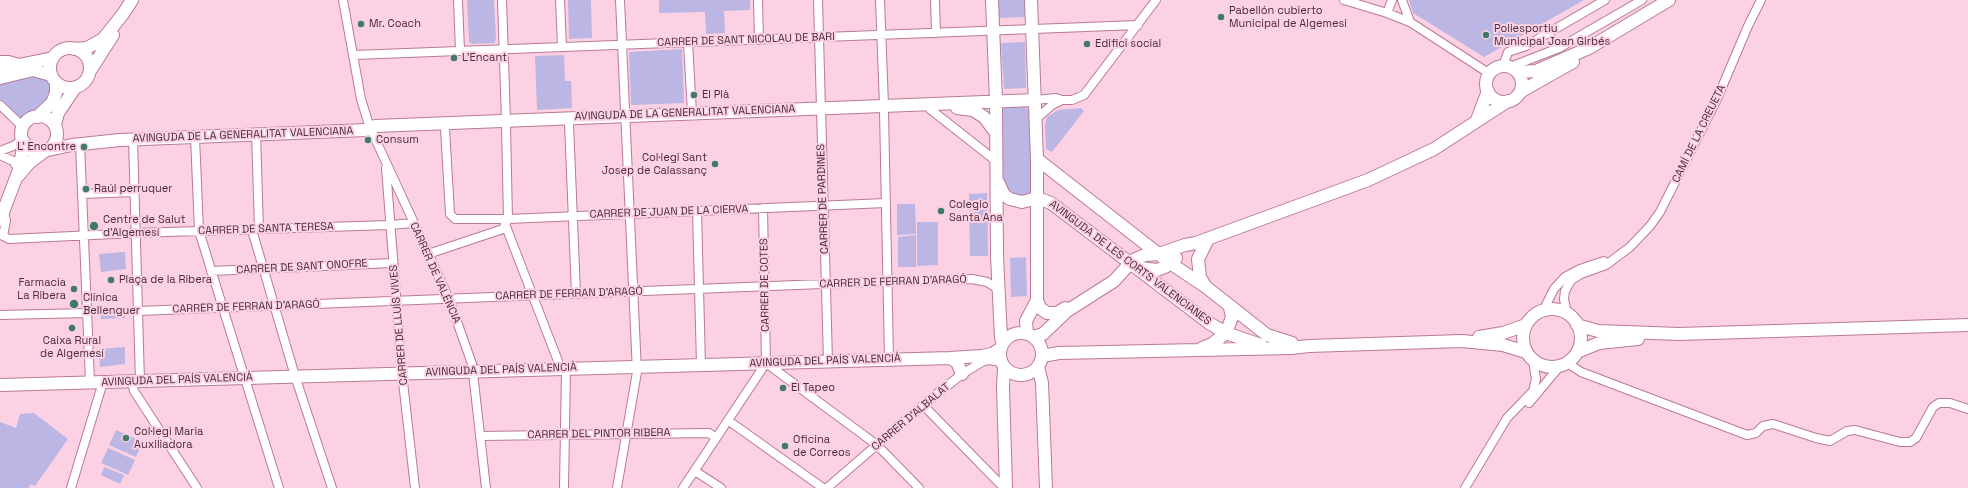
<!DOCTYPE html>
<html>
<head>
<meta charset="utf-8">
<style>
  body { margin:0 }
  canvas { display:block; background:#fcd1e4 }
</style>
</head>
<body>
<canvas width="1968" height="488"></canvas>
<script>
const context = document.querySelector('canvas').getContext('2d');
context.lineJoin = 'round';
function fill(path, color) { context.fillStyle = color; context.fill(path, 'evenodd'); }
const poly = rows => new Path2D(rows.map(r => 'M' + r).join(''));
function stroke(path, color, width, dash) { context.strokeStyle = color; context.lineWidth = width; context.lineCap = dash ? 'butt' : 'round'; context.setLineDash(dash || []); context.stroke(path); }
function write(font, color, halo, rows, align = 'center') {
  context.font = font + ' "Space Grotesk",sans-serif'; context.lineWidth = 4; context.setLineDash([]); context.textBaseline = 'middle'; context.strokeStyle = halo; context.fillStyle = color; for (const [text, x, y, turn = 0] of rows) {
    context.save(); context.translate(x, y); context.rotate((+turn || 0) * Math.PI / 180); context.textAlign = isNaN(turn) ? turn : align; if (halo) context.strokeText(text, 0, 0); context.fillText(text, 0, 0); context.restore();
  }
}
fill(poly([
  [467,0,494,0,496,40,494,43,472,44,469,42],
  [568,0,591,0,592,38,569,39],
  [659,0,750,0,750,10,724,11,725,33,706,34,705,12,659,13],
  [995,0,1029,0,1030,17,995,18],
  [1409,0,1584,0,1484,57,1413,13],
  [1025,42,1026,88,1004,89,1001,43],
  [682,49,684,103,631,105,629,52],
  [564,55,565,81,571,81,572,108,537,110,535,56],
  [30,75,47,79,52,86,51,96,37,111,28,115,21,120,0,102,0,82],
  [1022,105,1031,112,1032,193,1029,195,1016,197,1005,188,1002,181,1002,109,1004,107],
  [1081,108,1084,111,1052,152,1046,149,1045,125,1047,117,1058,110],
  [987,193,988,256,970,256,969,194],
  [897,204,915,204,916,234,897,235],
  [917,222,938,222,938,265,917,266],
  [916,235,916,267,898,267,898,237],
  [125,252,126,269,101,272,99,254],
  [1026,257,1027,296,1011,297,1010,258],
  [124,307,125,318,101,319,100,308],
  [125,347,125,364,100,367,99,349],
  [34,413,68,439,35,486,30,484,29,488,0,488,0,422,16,428,20,414],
  [116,430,143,442,136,457,109,445],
  [108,448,135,460,128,475,101,463],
  [104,467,124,475,120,484,101,475]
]), '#bbb6e3');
const street = poly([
  [343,0,361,99,369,125],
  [458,0,460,51],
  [502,0,506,121],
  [560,0,562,47],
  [758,0,759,40],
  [818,0,828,361],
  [880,0,884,105],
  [935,0,936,33],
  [1344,0,1387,13,1410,22,1490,74],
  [1402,0,1410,22],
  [1387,13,1392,0],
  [688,43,692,113],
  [354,55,1138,25],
  [0,60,9,60,22,64],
  [1503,66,1508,52,1526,46,1605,0],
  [1510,67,1559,48,1642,0],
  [1035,100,1056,98,1062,100],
  [0,105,23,127],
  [930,109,996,161],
  [884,111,889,359],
  [1036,119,1052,105,1062,100,1072,100,1084,95,1156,0],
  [569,123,576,294],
  [506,126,508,219],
  [445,128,450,214,455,219,508,219,886,203],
  [256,134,259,229],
  [373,134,449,299,472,364,486,488],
  [195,137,199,231,279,488],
  [133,139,140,381],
  [80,144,90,382],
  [0,151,13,146,22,140],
  [0,155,13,161,19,170],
  [386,168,402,373,415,488],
  [82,194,135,192],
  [4,211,6,221,3,236,9,239,136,233,390,225,413,223],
  [697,211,701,365],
  [505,224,558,361,558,369],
  [252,230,295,376,332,488],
  [428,254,503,229,507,221],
  [211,271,393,263],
  [138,311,898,281,972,279,987,282,998,289],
  [1543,311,1554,289,1565,277,1580,269,1604,261],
  [1567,314,1564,299,1565,291,1571,280,1581,274,1606,265,1630,247,1650,226,1660,212,1717,99,1748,26,1761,0],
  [0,315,87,313],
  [1570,360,1572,366,1581,372,1747,435,1756,433,1763,426,1773,424,1816,438,1830,441,1847,431,1855,430,1900,442,1910,442,1916,438,1933,407,1939,403,1950,403,1968,409],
  [766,363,877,445,919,488],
  [132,381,134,391,197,488],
  [1529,403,1560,366],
  [923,405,1004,488],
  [729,421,823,488],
  [480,436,709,433,716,438],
  [695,471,721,488],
  [71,488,103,382],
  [564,488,566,369],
  [617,488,637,372,620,0],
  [683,488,766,363,763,208],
  [827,488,923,405,962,374,982,362,989,360,1001,362],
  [1465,488,1507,418,1533,391,1536,379,1533,361]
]);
const secondary = poly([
  [992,0,996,101,997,256,1001,338,1003,342],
  '50 68a20 20 0 1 1 40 0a20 20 0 1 1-40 0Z',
  [74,49,87,48,103,39,123,14,132,0],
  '1486 84a18 18 0 1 1 36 0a18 18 0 1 1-36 0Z',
  [0,69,53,58],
  [90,71,113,35],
  [1518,72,1536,71,1589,48,1669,0],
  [0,78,33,70,51,75],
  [1520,92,1573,62],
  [957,108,973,110,984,117,996,133],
  '21 134a18 18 0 1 1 36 0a18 18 0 1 1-36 0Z',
  [37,117,52,103,56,93,56,82],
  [1477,120,1488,91],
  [55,125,58,113,75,88],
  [375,126,1035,100],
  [48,150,72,145,120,140,366,130],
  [1037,159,1170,263,1206,287,1267,335,1292,343],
  [18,176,29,163,45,151],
  [998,182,1004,195,1010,199,1022,202,1037,198,1051,203,1209,323,1226,333,1261,345],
  [0,220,19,170,24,142],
  [1140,268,1157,270,1165,267,1176,258],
  [1205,286,1200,277,1198,259,1208,239],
  [1037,300,1040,308,1047,313,1057,313,1065,308],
  '1523 338a29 29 0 1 1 58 0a29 29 0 1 1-58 0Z',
  [1577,325,1598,331,1679,334,1968,325],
  '1000 354a21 21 0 1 1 42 0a21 21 0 1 1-42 0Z',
  [1027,334,1026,321,1037,300,1037,159,1031,0],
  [1033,337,1043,334,1067,311,1114,281,1133,260,1145,255,1159,254,1185,245,1196,243,1368,180,1434,149,1508,101],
  [1479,337,1503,333,1526,325],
  [1202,348,1212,344,1226,333,1232,317,1230,308],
  [1577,352,1599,343,1638,339],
  [1042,356,1059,353,1291,348,1309,346,1462,341,1503,345,1526,352],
  [950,358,957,362,962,374],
  [1038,367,1042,383,1046,488],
  [1004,368,1003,387,1006,488],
  [0,385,950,358,982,356,992,354,1000,349]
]);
stroke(street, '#ba7998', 10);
stroke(secondary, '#ba7998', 14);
stroke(street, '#fff', 8);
stroke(secondary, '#fff', 12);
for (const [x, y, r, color] of [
  [1221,17,4,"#3f7c68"],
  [361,24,4,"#3f7c68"],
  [1486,35,4,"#3f7c68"],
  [1087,44,4,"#3f7c68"],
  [454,58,4,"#3f7c68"],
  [694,95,4,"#3f7c68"],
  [368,140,4,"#3f7c68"],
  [84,147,4,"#3f7c68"],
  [715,164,4,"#3f7c68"],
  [86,189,4,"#3f7c68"],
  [941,211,4,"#3f7c68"],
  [94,226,5,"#3f7c68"],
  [111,280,4,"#3f7c68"],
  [74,289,4,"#3f7c68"],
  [74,304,5,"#3f7c68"],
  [72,328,4,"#3f7c68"],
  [783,388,4,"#3f7c68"],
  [126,438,4,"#3f7c68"],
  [785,446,4,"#3f7c68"]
]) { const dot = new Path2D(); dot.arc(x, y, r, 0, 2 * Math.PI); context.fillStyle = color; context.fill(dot); stroke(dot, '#fcd1e4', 1.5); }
write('11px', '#492d3a', '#fcd1e4', [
  ["Pabellón cubierto",1229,11],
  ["Municipal de Algemesi",1229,24],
  ["Mr. Coach",369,24],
  ["Poliesportiu",1494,29],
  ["Municipal Joan Girbés",1494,42],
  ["Edifici social",1095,44],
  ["L'Encant",462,58],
  ["El Plà",702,95],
  ["Consum",376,140],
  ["L' Encontre",76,147,"right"],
  ["Col·legi Sant",707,158,"right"],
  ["Josep de Calassanç",707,171,"right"],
  ["Raúl perruquer",94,189],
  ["Colegio",949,205],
  ["Santa Ana",949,218],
  ["Centre de Salut",103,220],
  ["d'Algemesí",103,233],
  ["Plaça de la Ribera",119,280],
  ["Farmacia",66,283,"right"],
  ["La Ribera",66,296,"right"],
  ["Clínica",83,298],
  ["Bellenguer",83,311],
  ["Caixa Rural",72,341,"center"],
  ["de Algemesí",72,354,"center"],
  ["El Tapeo",791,388],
  ["Col·legi Maria",134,432],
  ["Auxiliadora",134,445],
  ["Oficina",793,440],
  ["de Correos",793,453]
], 'left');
write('11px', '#492d3a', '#fcd1e4', [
  ["CARRER DE SANT NICOLAU DE BARI",746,40,-2],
  ["AVINGUDA DE LA GENERALITAT VALENCIANA",685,113,-2],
  ["CAMÍ DE LA CREUETA",1699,134,-64],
  ["AVINGUDA DE LA GENERALITAT VALENCIANA",243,135,-2],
  ["CARRER DE PARDINES",823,199,-92],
  ["CARRER DE JUAN DE LA CIERVA",669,212,-2],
  ["CARRER DE SANTA TERESA",266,229,-2],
  ["AVINGUDA DE LES CORTS VALENCIANES",1130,263,37],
  ["CARRER DE SANT ONOFRE",302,267,-3],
  ["CARRER DE VALÈNCIA",435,273,66],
  ["CARRER DE FERRAN D'ARAGÓ",893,282,-2],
  ["CARRER DE COTES",765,285,-91],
  ["CARRER DE FERRAN D'ARAGÓ",569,294,-2],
  ["CARRER DE FERRAN D'ARAGÓ",246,307,-2],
  ["CARRER DE LLUÍS VIVES",399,325,-95],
  ["AVINGUDA DEL PAÍS VALENCIÀ",825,361,-2],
  ["AVINGUDA DEL PAÍS VALENCIÀ",501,370,-2],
  ["AVINGUDA DEL PAÍS VALENCIÀ",177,380,-2],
  ["CARRER D'ALBALAT",911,417,-40],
  ["CARRER DEL PINTOR RIBERA",599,434,-1]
]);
</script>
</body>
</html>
